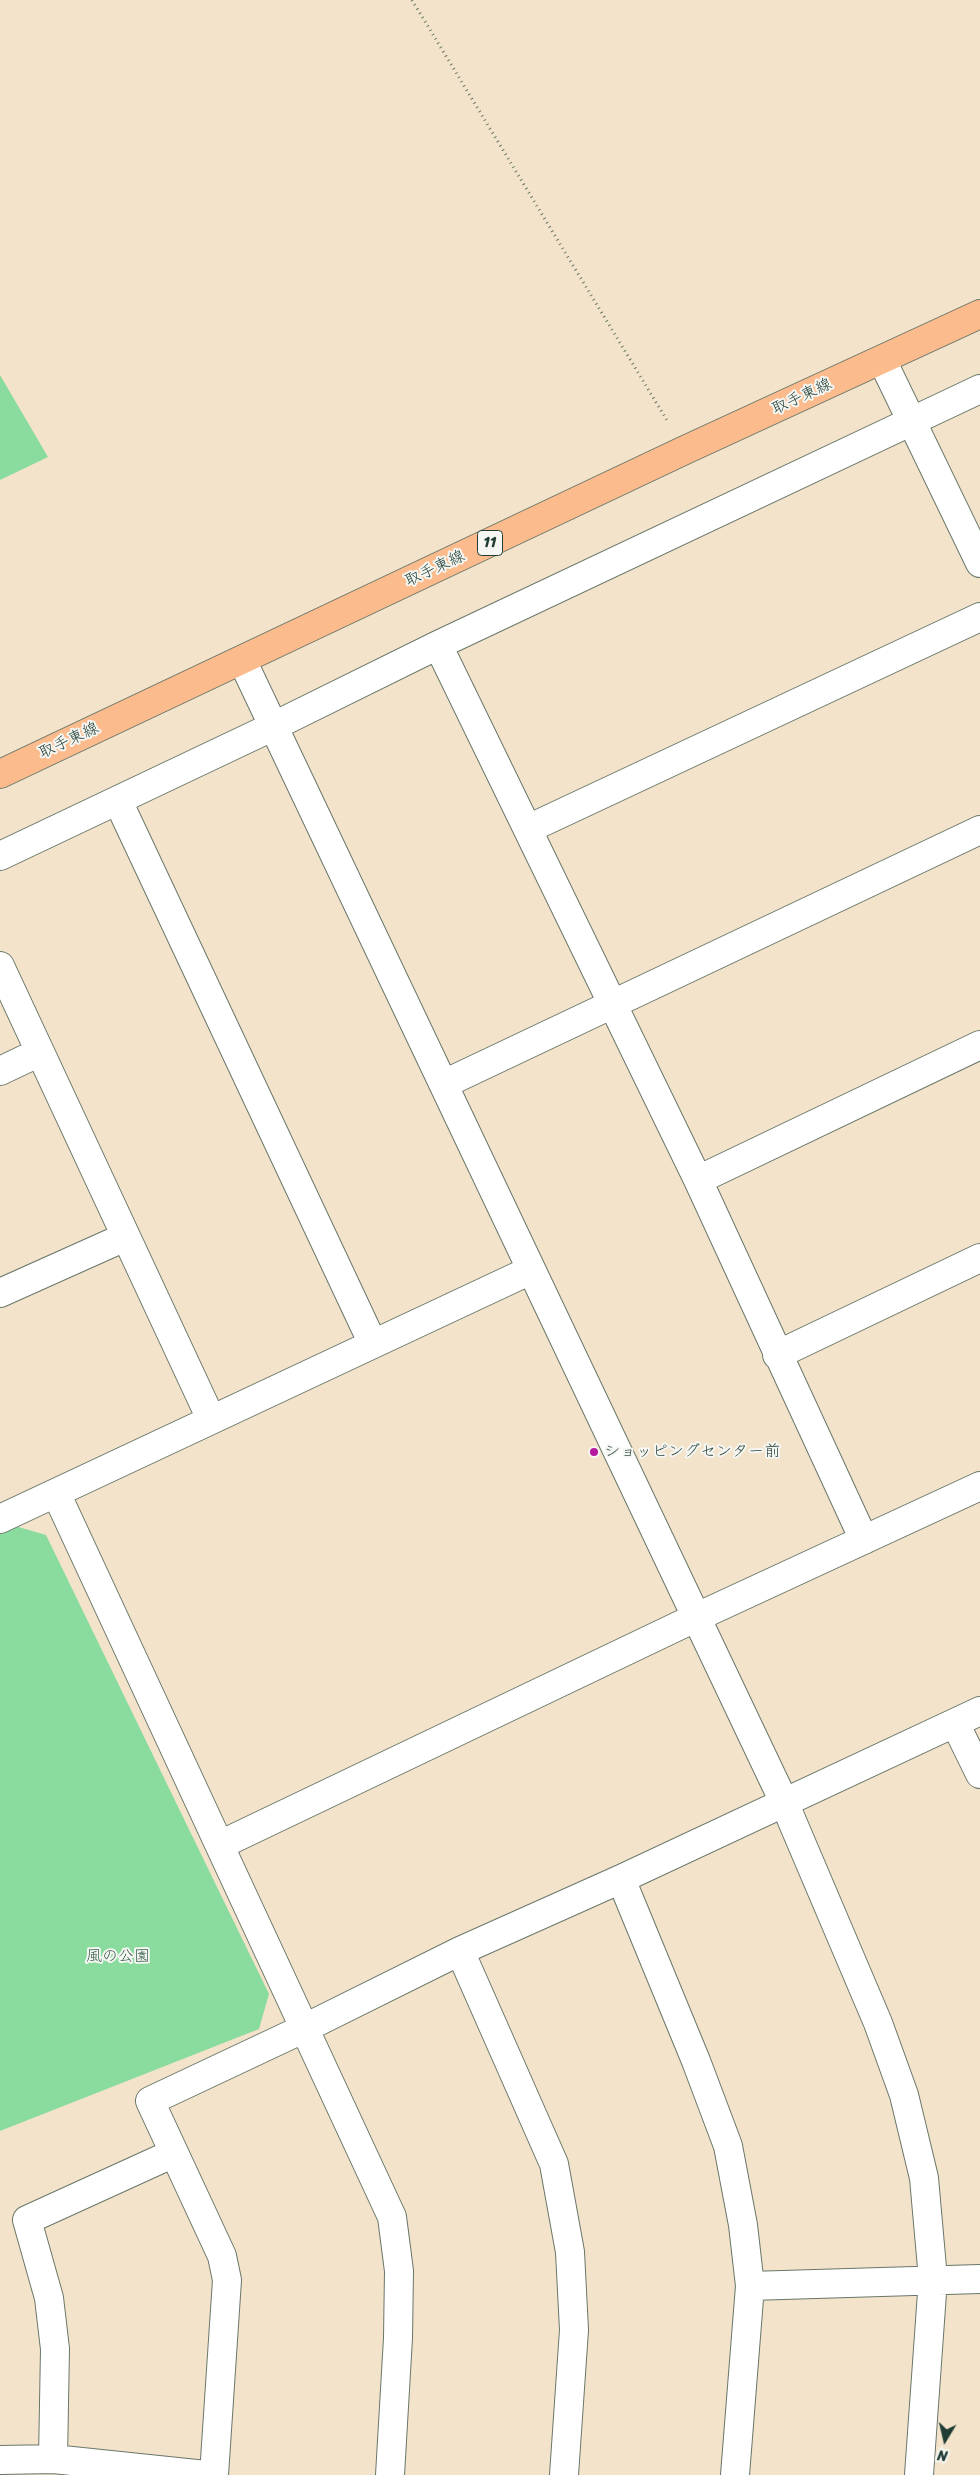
<!DOCTYPE html>
<html>
<head>
<meta charset="utf-8">
<style>
  body { margin:0 }
  #map { position:relative; width:980px; height:2475px; overflow:hidden; background:#f3e3cb; font-family:Sriracha,sans-serif }
  canvas { display:block }
  .north { position:absolute; left:920px; top:2415px; width:50px; height:50px; -webkit-text-stroke:4px #f6f6f2; paint-order:stroke; rotate:189deg; font-size:14px; font-weight:700; line-height:20px; text-align:center; color:#1f3d34 }
  .north::after { content:''; display:block; margin:auto; width:18px; height:22px; background:#1f3d34; clip-path:polygon(50% 0,100% 100%,50% 72%,0 100%) }
</style>
</head>
<body>
<div id="map">
<canvas width="980" height="2475"></canvas>
<div class="north">N</div>
</div>
<script>
const context = document.querySelector('canvas').getContext('2d');
context.lineJoin = 'round';
function fill(path, color) { context.fillStyle = color; context.fill(path, 'evenodd'); }
const poly = rows => new Path2D(rows.map(r => 'M' + r).join(''));
function stroke(path, color, width, dash) { context.strokeStyle = color; context.lineWidth = width; context.lineCap = dash ? 'butt' : 'round'; context.setLineDash(dash || []); context.stroke(path); }
function write(font, color, halo, rows, align = 'center') {
  context.font = font + ' Sriracha,"Klee One",sans-serif'; context.lineWidth = 4; context.setLineDash([]); context.textBaseline = 'middle'; context.strokeStyle = halo; context.fillStyle = color; for (const [text, x, y, turn = 0] of rows) {
    context.save(); context.translate(x, y); context.rotate((+turn || 0) * Math.PI / 180); context.textAlign = isNaN(turn) ? turn : align; if (halo) context.strokeText(text, 0, 0); context.fillText(text, 0, 0); context.restore();
  }
}
fill(poly([
  [0,375,48,457,0,480],
  [15,1526,46,1535,269,1994,259,2029,0,2131,0,1534]
]), '#8adc9e');
const minor = poly([
  [882,360,980,563],
  [438,645,698,1180,864,1540],
  [242,660,784,1802,878,2023,904,2095,924,2178,933,2279,919,2475],
  [118,801,373,1344],
  [528,829,980,617],
  [0,856,274,726,438,645,980,389],
  [0,966,211,1419],
  [0,1071,40,1052],
  [444,1084,980,830],
  [698,1180,980,1045],
  [0,1293,125,1237],
  [777,1355,980,1258],
  [56,1493,392,2217,399,2271,398,2338,390,2475],
  [0,1519,531,1270],
  [955,1723,980,1774],
  [220,1845,697,1617,980,1486],
  [621,1879,696,2061,728,2146,743,2225,750,2286,735,2475],
  [460,1951,554,2164,570,2252,574,2330,564,2475],
  [750,2286,980,2279],
  [53,2459,55,2349,49,2298,27,2220,174,2153],
  [0,2460,53,2459,206,2475],
  [214,2475,227,2280,222,2256,150,2101,305,2028,460,1951,621,1879,980,1711]
]);
const major = poly([
  [0,774,685,450,980,314]
]);
stroke(minor, '#697769', 30);
stroke(major, '#697769', 30);
stroke(poly([
  [412,0,668,422]
]), '#697769', 3, [1, 4]);
stroke(minor, '#fff', 28);
stroke(major, '#fbbb8d', 28);
for (const [x, y, r, color] of [
  [594,1452,5,"#b5179e"]
]) { const dot = new Path2D(); dot.arc(x, y, r, 0, 2 * Math.PI); context.fillStyle = color; context.fill(dot); stroke(dot, '#f6f6f2', 2); }
for (const [x, y, w] of [
  [490,543,25]
]) { const box = new Path2D(); box.roundRect(x - w / 2, y - 12.5, w, 25, 4); context.fillStyle = '#f6f6f2'; context.fill(box); stroke(box, '#1f3d34', 1); }
write('bold 15px', '#1f3d34', null, [
  ["11",490,543]
]);
write('16px', '#1f3d34', '#f6f6f2', [
  ["取手東線",802,397,-25],
  ["取手東線",435,569,-25],
  ["取手東線",69,741,-25]
]);
write('16px', '#1f3d34', '#f6f6f2', [
  ["ショッピングセンター前",604,1452]
], 'left');
write('16px', '#345d49', '#f6f6f2', [
  ["風の公園",118,1957]
]);
</script>
</body>
</html>
